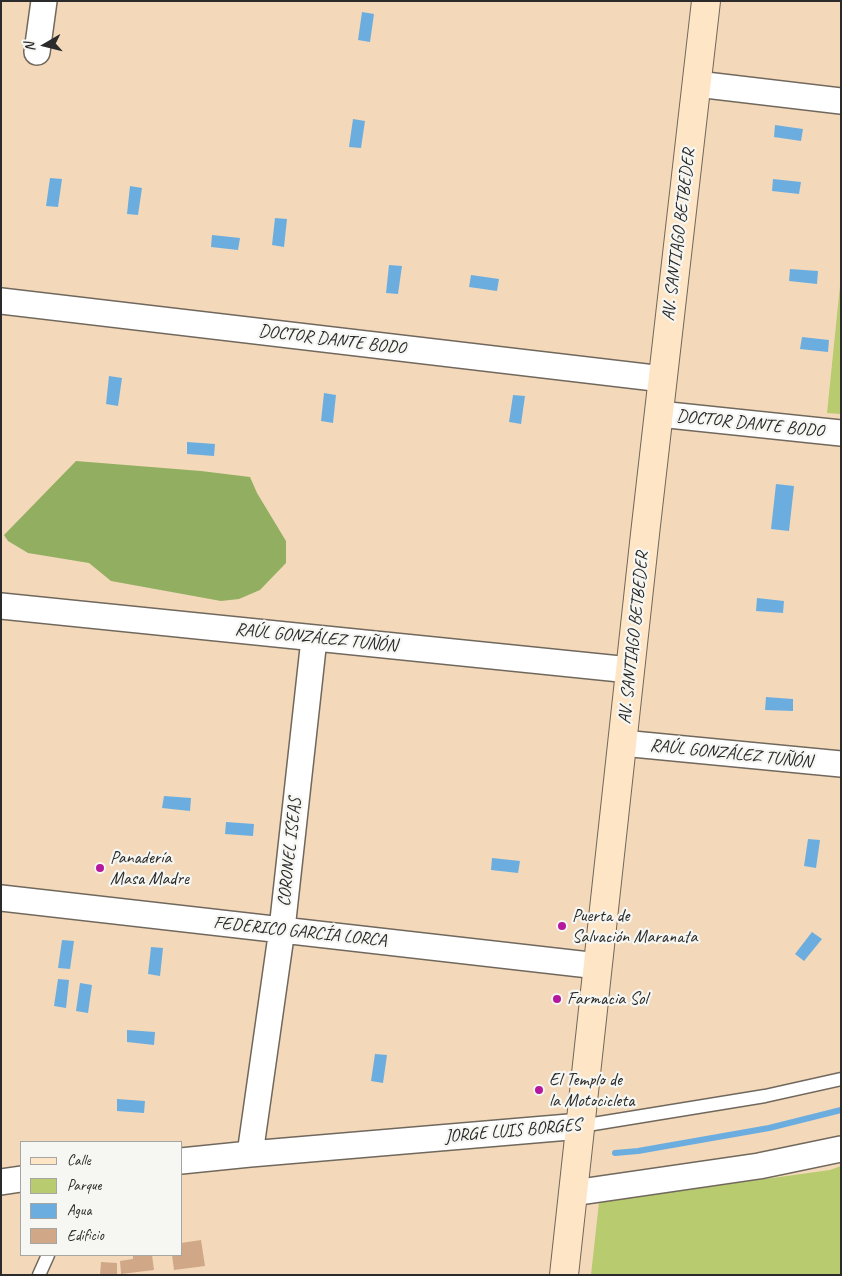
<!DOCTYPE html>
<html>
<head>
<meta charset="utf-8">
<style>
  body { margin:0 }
  #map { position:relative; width:842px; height:1276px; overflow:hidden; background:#f3d9ba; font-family:Caveat,sans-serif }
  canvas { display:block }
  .frame { position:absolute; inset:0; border:2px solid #2b2b2b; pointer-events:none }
  .legend { position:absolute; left:20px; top:1141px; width:162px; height:115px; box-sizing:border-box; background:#f6f6f2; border:1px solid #a5a5a2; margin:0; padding:6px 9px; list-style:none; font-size:15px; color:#2b2b2b }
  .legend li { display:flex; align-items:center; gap:10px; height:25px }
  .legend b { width:25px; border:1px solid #a5a5a2 }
  .north { position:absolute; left:20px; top:20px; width:50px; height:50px; -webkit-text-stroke:4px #f6f6f2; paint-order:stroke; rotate:262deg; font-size:14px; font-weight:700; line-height:20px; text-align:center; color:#2b2b2b }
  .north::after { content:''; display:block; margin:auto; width:18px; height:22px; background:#2b2b2b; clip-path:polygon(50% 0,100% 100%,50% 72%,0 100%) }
</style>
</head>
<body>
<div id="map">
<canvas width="842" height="1276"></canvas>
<div class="frame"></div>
<ul class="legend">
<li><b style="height:6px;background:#fee5c5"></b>Calle</li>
<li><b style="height:14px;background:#b8cb6e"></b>Parque</li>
<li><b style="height:14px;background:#6cade0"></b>Agua</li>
<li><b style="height:14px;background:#d0a787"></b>Edificio</li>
</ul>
<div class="north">N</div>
</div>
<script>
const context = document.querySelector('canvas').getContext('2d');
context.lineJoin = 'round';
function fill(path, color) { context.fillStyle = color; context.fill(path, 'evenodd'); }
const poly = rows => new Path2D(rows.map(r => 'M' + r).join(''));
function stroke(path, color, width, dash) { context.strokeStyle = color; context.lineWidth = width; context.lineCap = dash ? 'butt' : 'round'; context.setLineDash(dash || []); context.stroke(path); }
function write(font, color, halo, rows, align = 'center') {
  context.font = font + ' Caveat,sans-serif'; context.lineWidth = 4.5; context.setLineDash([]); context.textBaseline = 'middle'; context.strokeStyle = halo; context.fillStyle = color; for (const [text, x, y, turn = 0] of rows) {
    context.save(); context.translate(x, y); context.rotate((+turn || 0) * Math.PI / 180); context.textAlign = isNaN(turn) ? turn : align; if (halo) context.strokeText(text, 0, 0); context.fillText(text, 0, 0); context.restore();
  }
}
fill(poly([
  [841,276,841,414,827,413],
  [841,1166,841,1275,591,1275,599,1202,830,1170]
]), '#b8cb6e');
fill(poly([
  [76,461,201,471,250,477,257,493,286,541,286,563,260,590,239,599,221,601,111,581,89,563,28,553,8,541,4,535]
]), '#92af61');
fill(poly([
  [362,12,374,14,370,42,358,40],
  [353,119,365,121,361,148,349,147],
  [775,125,803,129,801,141,774,137],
  [50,178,62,179,58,207,46,206],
  [773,179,801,182,799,194,772,191],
  [130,186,142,188,138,215,127,214],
  [275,218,287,219,284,247,272,245],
  [212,235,240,238,238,250,211,247],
  [389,265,402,266,398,294,386,293],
  [790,269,818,271,817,284,789,281],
  [471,275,499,279,497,291,469,287],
  [802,337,829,340,828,352,800,349],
  [109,376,122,378,118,406,106,404],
  [324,393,336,395,333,423,321,421],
  [513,395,525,396,521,424,509,422],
  [187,442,215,444,214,456,187,454],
  [776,484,794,486,789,531,771,529],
  [757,598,784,601,783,613,756,611],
  [766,697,793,699,793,711,765,710],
  [164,796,191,798,190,811,162,808],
  [226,822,254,824,253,836,225,834],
  [808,839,820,840,816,868,804,866],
  [492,858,520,861,518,873,491,870],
  [812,932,822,939,804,961,795,954],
  [62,940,74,941,70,969,58,968],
  [151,947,163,948,160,976,148,974],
  [58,979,69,980,66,1008,54,1006],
  [80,983,92,985,88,1013,76,1011],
  [127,1030,155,1032,154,1045,127,1042],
  [375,1054,387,1055,383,1083,371,1081],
  [117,1099,145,1101,144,1113,117,1111]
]), '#6cade0');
stroke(poly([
  [615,1153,638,1151,769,1128,841,1110]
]), '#6cade0', 6);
fill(poly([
  [201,1240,205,1266,174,1270,172,1255,181,1255,181,1243],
  [133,1255,152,1255,154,1270,121,1274,120,1261,133,1259],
  [101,1262,117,1263,117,1275,100,1275]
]), '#d0a787');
const service = poly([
  [581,1126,765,1096,841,1079],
  [39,1275,48,1255]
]);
const minor = poly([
  [37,52,44,1],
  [697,84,841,101],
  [1,301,663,379],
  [659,414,841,433],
  [1,606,630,670],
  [622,743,841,764],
  [1,898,598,966],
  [250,1154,282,929,314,639],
  [181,1161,250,1154,581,1126],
  [1,1182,21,1179],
  [573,1193,759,1166,841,1149]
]);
const secondary = poly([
  [564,1275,645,534,706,1]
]);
stroke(service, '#71685d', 15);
stroke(minor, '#71685d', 28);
stroke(secondary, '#71685d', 30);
stroke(service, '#fff', 12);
stroke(minor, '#fff', 25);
stroke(secondary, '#fee5c5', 28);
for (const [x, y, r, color] of [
  [100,868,5,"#b5179e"],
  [562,926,5,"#b5179e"],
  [557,999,5,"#b5179e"],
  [539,1090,5,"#b5179e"]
]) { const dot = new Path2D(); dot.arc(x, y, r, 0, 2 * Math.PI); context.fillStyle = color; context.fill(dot); stroke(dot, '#f6f6f2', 2); }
write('18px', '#2b2b2b', '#f6f6f2', [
  ["AV. SANTIAGO BETBEDER",679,235,-83],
  ["DOCTOR DANTE BODO",332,340,7],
  ["DOCTOR DANTE BODO",750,424,6],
  ["RAÚL GONZÁLEZ TUÑÓN",316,638,6],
  ["AV. SANTIAGO BETBEDER",634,638,-84],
  ["RAÚL GONZÁLEZ TUÑÓN",731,754,6],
  ["CORONEL ISEAS",290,852,-84],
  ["FEDERICO GARCÍA LORCA",300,932,6],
  ["JORGE LUIS BORGES",513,1131,-5]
]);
write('18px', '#2b2b2b', '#f6f6f2', [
  ["Panadería",110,858],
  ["Masa Madre",110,879],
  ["Puerta de",572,916],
  ["Salvación Maranata",572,937],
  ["Farmacia Sol",567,999],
  ["El Templo de",549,1080],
  ["la Motocicleta",549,1101]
], 'left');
</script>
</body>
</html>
